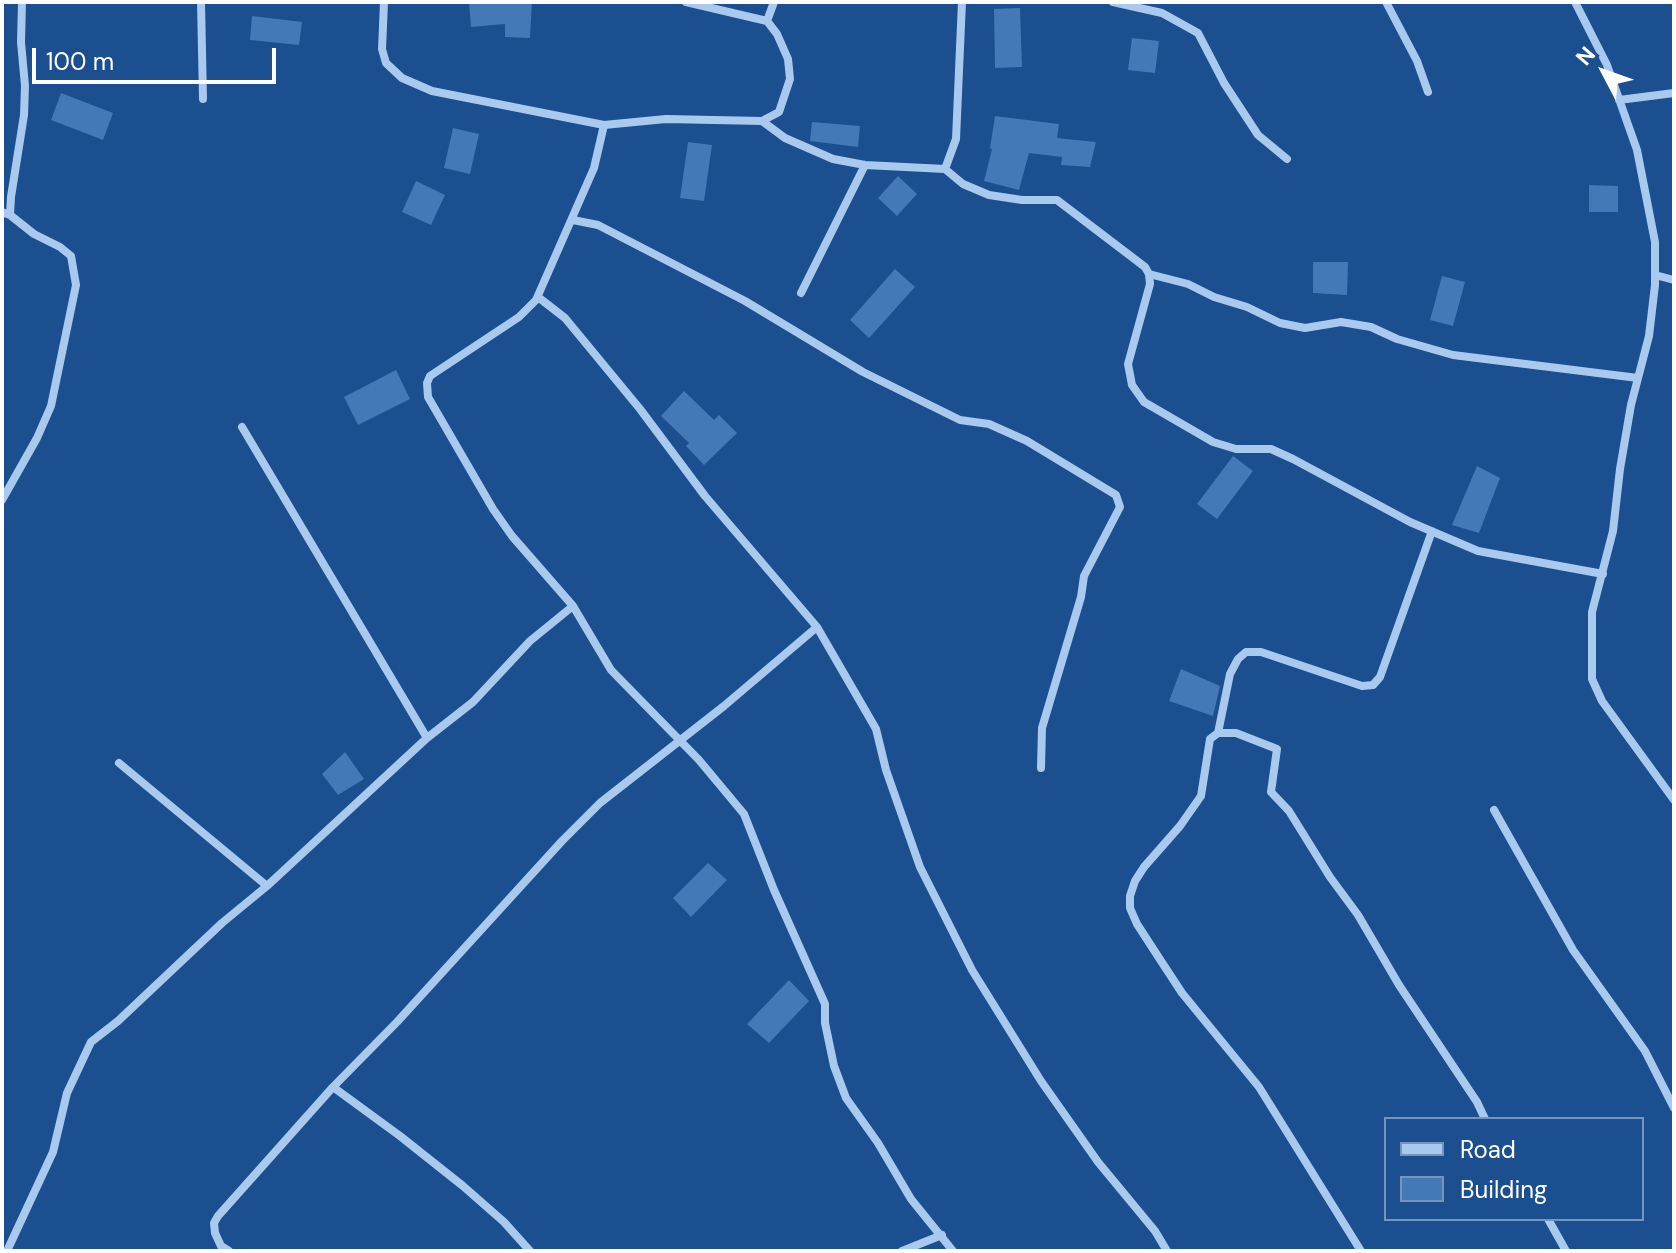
<!DOCTYPE html>
<html>
<head>
<meta charset="utf-8">
<style>
  body { margin:0 }
  #map { position:relative; width:1676px; height:1253px; overflow:hidden; background:#1b4f8f; font-family:"DM Sans",sans-serif }
  canvas { display:block }
  .frame { position:absolute; inset:0; border:4px solid #fff; pointer-events:none }
  .legend { position:absolute; left:1384px; top:1117px; width:260px; height:104px; box-sizing:border-box; background:#1b4f8f; border:2px solid #7695bc; margin:0; padding:10px 14px; list-style:none; font-size:24px; color:#fff }
  .legend li { display:flex; align-items:center; gap:16px; height:40px }
  .legend b { width:40px; border:2px solid #7695bc }
  .north { position:absolute; left:1564px; top:32px; width:80px; height:80px; -webkit-text-stroke:6px #1b4f8f; paint-order:stroke; rotate:311deg; font-size:22px; font-weight:700; line-height:32px; text-align:center; color:#fff }
  .north::after { content:''; display:block; margin:auto; width:28px; height:36px; background:#fff; clip-path:polygon(50% 0,100% 100%,50% 72%,0 100%) }
  .scale { position:absolute; left:32px; top:48px; width:244px; height:36px; box-sizing:border-box; border:4px solid #fff; border-top:0; padding-left:10px; font-size:24px; line-height:28px; white-space:nowrap; color:#fff; -webkit-text-stroke:6px #1b4f8f; paint-order:stroke }
</style>
</head>
<body>
<div id="map">
<canvas width="1676" height="1253"></canvas>
<div class="frame"></div>
<ul class="legend">
<li><b style="height:10px;background:#a9c9ee"></b>Road</li>
<li><b style="height:22px;background:#4478b7"></b>Building</li>
</ul>
<div class="north">N</div>
<div class="scale">100 m</div>
</div>
<script>
const context = document.querySelector('canvas').getContext('2d');
context.lineJoin = 'round';
function fill(path, color) { context.fillStyle = color; context.fill(path, 'evenodd'); }
const poly = rows => new Path2D(rows.map(r => 'M' + r).join(''));
function stroke(path, color, width, dash) { context.strokeStyle = color; context.lineWidth = width; context.lineCap = dash ? 'butt' : 'round'; context.setLineDash(dash || []); context.stroke(path); }
fill(poly([
  [469,2,532,2,530,38,505,37,505,24,471,27],
  [1020,8,1022,67,995,68,994,9],
  [252,16,302,22,299,45,250,40],
  [1132,38,1159,41,1155,73,1128,70],
  [61,93,113,113,103,140,51,120],
  [995,116,1059,124,1057,138,1096,142,1090,167,1061,165,1062,157,1029,153,1019,190,984,181,992,149,990,148],
  [812,122,860,126,858,147,810,141],
  [453,128,479,134,470,174,444,168],
  [688,142,712,145,704,201,680,198],
  [898,176,917,194,897,216,878,198],
  [416,181,445,195,431,225,402,212],
  [1589,185,1618,186,1618,212,1589,212],
  [1313,262,1348,262,1347,295,1313,293],
  [895,269,915,287,869,338,850,320],
  [1442,276,1465,282,1453,326,1430,320],
  [396,370,410,399,358,425,344,397],
  [684,391,714,420,719,415,737,433,704,465,686,446,689,443,661,416],
  [1233,456,1253,471,1217,519,1197,504],
  [1477,466,1500,478,1479,533,1452,525],
  [1181,669,1220,686,1213,716,1169,701],
  [345,752,364,779,338,795,322,774],
  [708,863,727,880,691,917,673,898],
  [789,980,809,1001,769,1043,747,1024]
]), '#4478b7');
stroke(poly([
  [201,2,203,99],
  [384,2,382,49,386,63,402,78,432,91,604,125,666,119,762,121,785,138,833,159,865,165,945,169,963,184,989,195,1022,200,1057,200,1145,267,1149,274,1150,284,1128,364,1132,385,1144,402,1213,442,1236,449,1271,449,1293,459,1410,522,1478,551,1603,574],
  [686,2,767,21,777,34,788,59,790,79,779,112,762,121],
  [1113,2,1162,13,1198,33,1224,83,1258,135,1287,159],
  [1386,2,1417,61,1428,92],
  [1575,2,1607,65,1637,150,1655,242,1655,285,1649,336,1631,405,1620,469,1613,531,1592,612,1592,679,1602,701,1674,800],
  [767,21,774,2],
  [1619,100,1674,93],
  [604,125,594,168,536,300,519,317,430,376,427,383,428,397,493,509,512,536,573,606,611,670,699,760,744,814,774,890,825,1004,825,1023,834,1066,846,1098,878,1143,911,1199,953,1251],
  [945,169,956,139,962,2],
  [2,212,10,215,34,234,60,247,71,256,76,285,51,406,37,438,2,500],
  [10,215,11,197,24,115,25,86,21,42,22,2],
  [573,220,598,225,745,301,863,372,960,420,989,424,1027,441,1116,495,1120,507,1084,576,1081,597,1042,728,1041,768],
  [1149,274,1188,284,1214,297,1247,307,1280,323,1305,328,1341,322,1371,327,1397,339,1453,355,1638,378],
  [1655,275,1674,280],
  [801,293,865,165],
  [538,297,565,318,640,409,705,496,817,627,876,729,886,770,920,867,972,970,1041,1081,1098,1162,1155,1231,1167,1251],
  [242,427,427,738],
  [1218,733,1236,733,1277,749,1271,792,1289,811,1330,877,1358,915,1399,985,1477,1102,1485,1119],
  [119,763,267,886],
  [1494,810,1573,950,1645,1051,1674,1108],
  [333,1087,400,1136,463,1186,504,1222,530,1251],
  [1548,1219,1566,1251],
  [7,1251,53,1152,67,1093,91,1042,118,1021,222,923,267,886,427,738,473,702,530,641,573,606],
  [229,1251,221,1246,215,1233,214,1223,218,1216,333,1087,397,1022,562,841,600,803,724,706,817,627],
  [902,1251,942,1235],
  [1361,1251,1259,1087,1182,993,1161,961,1137,924,1130,908,1130,896,1135,881,1144,867,1180,826,1201,796,1210,739,1218,733,1230,674,1238,659,1246,652,1261,652,1362,686,1373,685,1380,677,1432,531]
]), '#a9c9ee', 8);
</script>
</body>
</html>
